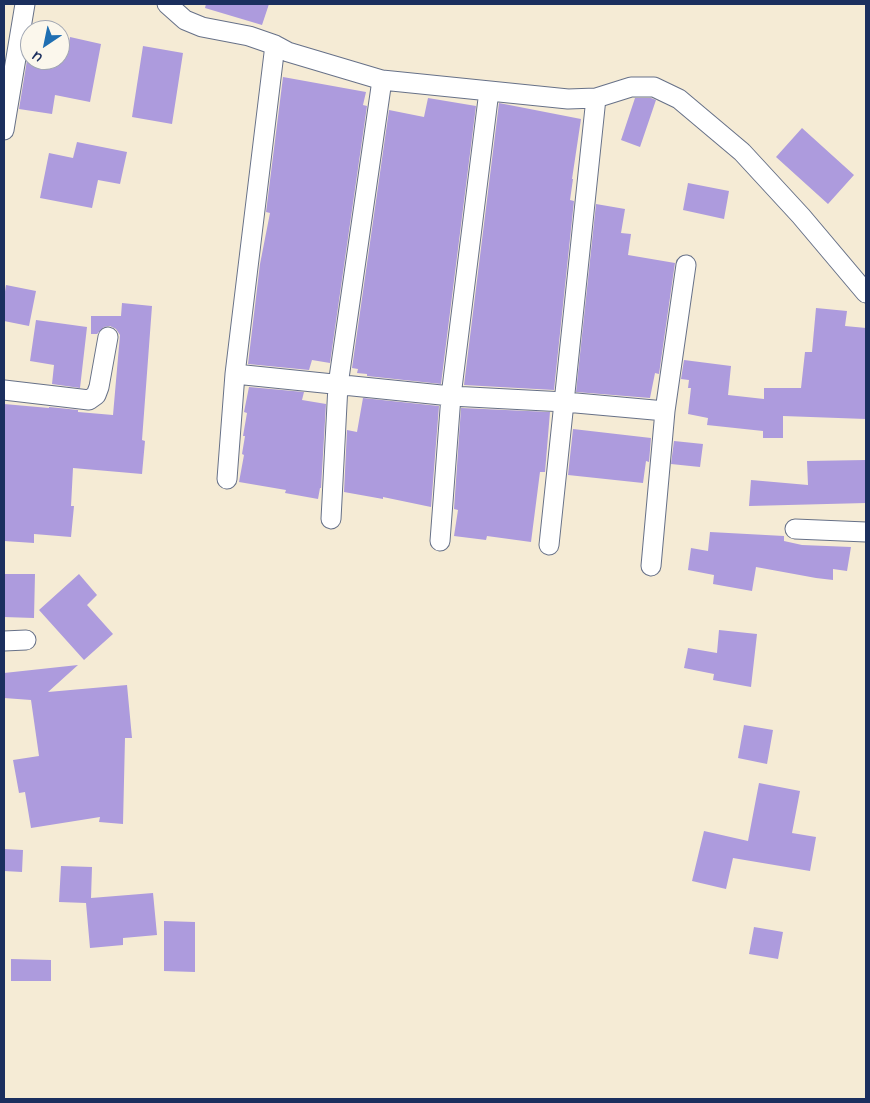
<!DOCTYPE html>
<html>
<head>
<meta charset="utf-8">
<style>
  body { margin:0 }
  #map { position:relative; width:870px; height:1103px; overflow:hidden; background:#f5ebd5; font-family:"Architects Daughter",sans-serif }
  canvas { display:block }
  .frame { position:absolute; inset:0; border:5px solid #1b2f5e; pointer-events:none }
  .north { position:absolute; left:20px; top:20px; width:50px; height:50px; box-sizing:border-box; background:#fbf7ec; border:1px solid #a1a7b3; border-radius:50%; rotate:214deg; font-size:14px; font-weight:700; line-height:20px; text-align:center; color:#1b2f5e }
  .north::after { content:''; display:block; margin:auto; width:18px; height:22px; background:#1f6fb2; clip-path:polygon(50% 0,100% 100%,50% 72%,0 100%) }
</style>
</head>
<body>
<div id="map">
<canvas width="870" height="1103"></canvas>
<div class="frame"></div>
<div class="north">U</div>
</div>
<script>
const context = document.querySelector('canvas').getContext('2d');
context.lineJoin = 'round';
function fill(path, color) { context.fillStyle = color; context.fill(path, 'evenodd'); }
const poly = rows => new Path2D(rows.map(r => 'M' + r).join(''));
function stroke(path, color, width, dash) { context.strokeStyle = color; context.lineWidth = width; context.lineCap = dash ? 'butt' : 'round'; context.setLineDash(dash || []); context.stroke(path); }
fill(poly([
  [206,4,269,4,262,25,205,8],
  [70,37,101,44,90,102,55,95,52,114,19,109,29,48,30,60,60,60,60,55,67,56],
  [143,46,183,53,172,124,132,117],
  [283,77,366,92,363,105,367,106,330,363,312,360,309,370,248,364,260,264,270,213,266,212],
  [428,98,476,106,441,384,367,376,367,374,357,373,358,369,352,368,389,110,424,117],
  [635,98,651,98,656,100,640,147,621,140],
  [499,103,581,119,572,179,573,179,570,200,574,201,554,390,464,385],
  [802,128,854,175,828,204,776,157],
  [77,142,127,152,120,184,98,180,92,208,40,198,49,153,73,158],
  [688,183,729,191,724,219,683,210],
  [596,204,625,209,621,233,631,234,628,255,675,263,659,374,655,373,650,398,576,392],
  [6,285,36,291,29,326,4,321,4,298],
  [122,303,152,306,142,440,145,441,142,474,73,468,71,506,74,506,71,537,34,534,34,543,4,541,4,404,49,408,49,407,78,410,78,412,113,415,120,335,116,329,110,326,104,327,97,334,91,334,91,316,121,316],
  [816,308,847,311,845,326,866,328,866,419,783,416,783,438,763,438,763,431,707,425,708,418,688,414,691,388,688,388,689,380,681,379,684,360,731,366,728,395,764,399,764,388,801,388,805,352,812,352],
  [36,320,87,327,80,388,52,384,54,365,30,361],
  [249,387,304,392,302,400,326,404,321,488,320,488,318,499,285,493,286,490,239,482,244,455,242,454,245,436,243,436,247,413,244,412],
  [363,398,439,406,431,507,383,497,383,499,344,492,347,430,357,432],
  [461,408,550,412,545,472,540,472,531,542,487,536,486,540,454,536,458,510,454,509],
  [573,429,651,438,649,462,646,461,643,483,568,475],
  [674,441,703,444,700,467,671,464],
  [866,460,866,503,749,506,751,480,808,485,807,461],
  [710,532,784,536,784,541,802,545,851,547,847,571,833,569,833,580,816,578,756,567,752,591,713,584,714,575,688,570,691,548,708,551],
  [4,574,35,574,34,618,4,617],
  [79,574,97,595,87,605,113,634,84,660,39,610],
  [719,630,757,634,751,687,713,680,714,674,684,668,688,648,717,653],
  [78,665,48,692,127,685,132,738,125,738,123,824,99,822,100,817,31,828,25,792,19,793,13,760,39,756,31,700,4,698,4,673],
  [744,725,773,730,767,764,738,758],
  [759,783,800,791,792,833,816,837,810,871,733,858,726,889,692,881,704,831,748,841],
  [4,849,23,850,22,872,4,871],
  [61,866,92,867,91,898,153,893,157,935,123,938,123,945,90,948,86,903,59,902],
  [164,921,195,922,195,972,164,971],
  [754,927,783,932,778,959,749,954],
  [11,959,51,960,51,981,11,981]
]), '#ad9bdd');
const minor = poly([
  [167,4,185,20,202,27,249,36,275,45,288,52,382,80,568,99,596,98,631,87,654,87,679,99,742,152,801,216,866,293],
  [4,130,25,4],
  [235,374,451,396,565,402,665,411],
  [4,390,89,400,96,395,99,387,108,337],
  [227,479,235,374,275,45],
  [331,519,338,385,382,80],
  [795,529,866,532],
  [440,541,451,396,489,91],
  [549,545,596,98],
  [651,566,665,411,686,265],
  [4,641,26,640]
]);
stroke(minor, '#677188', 21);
stroke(minor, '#fff', 19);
</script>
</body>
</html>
